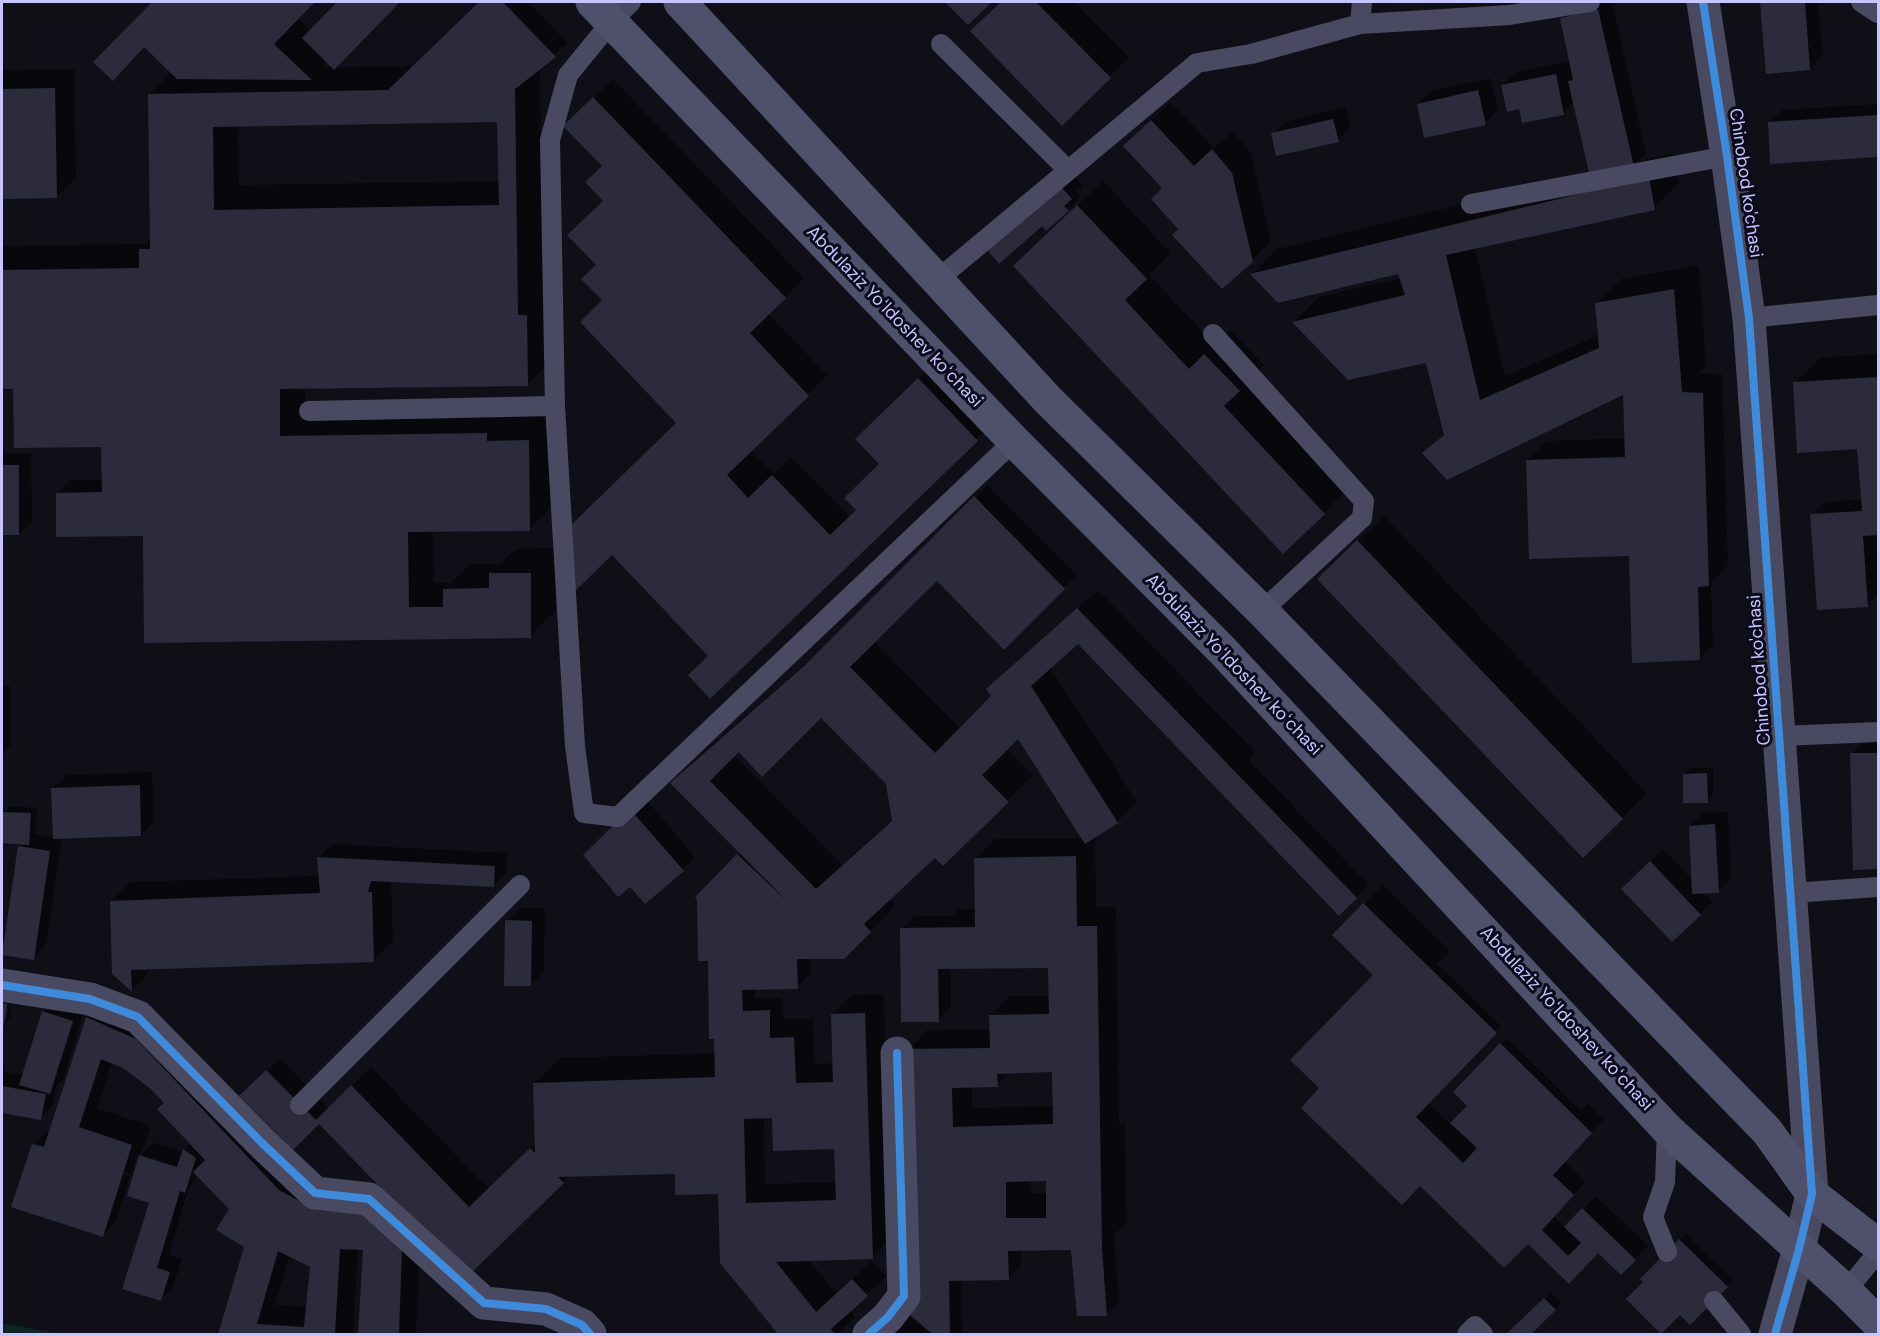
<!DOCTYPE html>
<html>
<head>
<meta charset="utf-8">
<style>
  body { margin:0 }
  #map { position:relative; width:1880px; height:1336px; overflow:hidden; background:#100f18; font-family:"DM Sans",sans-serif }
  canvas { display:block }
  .frame { position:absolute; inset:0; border:3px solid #c7c5ff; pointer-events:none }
</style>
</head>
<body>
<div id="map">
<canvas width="1880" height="1336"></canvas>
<div class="frame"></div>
</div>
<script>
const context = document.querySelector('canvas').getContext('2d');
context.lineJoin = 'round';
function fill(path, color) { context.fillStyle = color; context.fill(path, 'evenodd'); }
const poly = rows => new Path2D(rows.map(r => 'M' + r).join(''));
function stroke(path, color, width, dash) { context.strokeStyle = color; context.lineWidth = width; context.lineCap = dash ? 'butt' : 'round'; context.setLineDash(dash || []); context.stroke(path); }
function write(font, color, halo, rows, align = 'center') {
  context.font = font + ' "DM Sans",sans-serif'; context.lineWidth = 6; context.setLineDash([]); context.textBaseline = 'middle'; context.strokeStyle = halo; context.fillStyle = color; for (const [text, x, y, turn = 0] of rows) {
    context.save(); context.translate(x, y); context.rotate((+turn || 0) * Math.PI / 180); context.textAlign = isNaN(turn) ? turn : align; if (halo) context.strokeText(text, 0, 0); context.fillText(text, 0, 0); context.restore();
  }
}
fill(poly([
  [2,1323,63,1334,2,1334]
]), '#0e2322');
fill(poly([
  [154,2,314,2,298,18,311,31,339,2,398,2,335,67,414,66,481,2,528,2,568,43,540,68,543,291,552,291,553,360,527,385,305,388,305,411,553,416,554,504,529,529,433,530,434,583,451,583,469,564,500,564,516,549,555,548,556,611,530,636,145,641,144,533,58,493,71,480,103,480,103,446,15,387,2,387,2,246,146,244,151,239,150,94,172,72,144,46,95,62],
  [328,61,334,67,322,67],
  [499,120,500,181,239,185,238,125],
  [947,2,990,2,968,23],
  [1002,2,1074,2,1129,57,1062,124,972,31],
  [1593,2,1612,2,1646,153,1637,162,1674,153,1679,184,1654,209,1475,247,1505,376,1599,335,1596,304,1621,279,1699,265,1706,365,1699,373,1722,374,1728,565,1711,583,1713,646,1700,659,1630,554,1527,460,1547,441,1626,438,1624,393,1424,453,1445,433,1427,361,1294,322,1319,297,1401,278,1399,272,1252,274,1277,249,1591,173,1574,102,1563,113,1520,107,1503,85,1516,72,1571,61,1561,19,1574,6],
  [1762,2,1818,2,1823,56,1810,69,1768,72],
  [74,69,76,178,56,197,2,198,2,70],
  [1491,78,1498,110,1485,123,1418,104,1431,91],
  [613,79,804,278,768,313,827,375,751,450,774,474,792,457,850,517,858,510,881,464,876,420,938,360,996,420,829,583,710,655,678,422,604,300,598,265,604,200,603,166,565,126],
  [1171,102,1214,148,1233,131,1251,153,1271,241,1251,261,1164,188,1144,127],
  [1878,104,1878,155,1772,162,1769,123,1782,110],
  [1346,107,1351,127,1338,140,1273,134,1286,121],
  [1069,169,1083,185,1077,192,1081,197,1047,229],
  [1103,181,1171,253,1149,275,1215,345,1230,330,1264,365,1248,381,1349,488,1283,552,1040,241],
  [1878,354,1878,533,1876,533,1878,594,1867,605,1812,515,1825,502,1862,499,1859,449,1794,383,1819,358],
  [2,453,31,453,32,521,19,534,2,534],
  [988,485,1077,575,1004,647,937,579,874,641,961,729,993,697,988,689,1007,670,1098,590,1256,753,1249,760,1369,885,1339,914,1078,642,1050,667,1137,802,1117,822,1095,836,1096,907,1116,907,1119,1124,1125,1123,1126,1223,1114,1235,1119,1301,1106,1314,1073,1248,1021,1249,1021,1266,1008,1279,961,1279,962,1334,886,1334,908,1050,927,1030,991,1029,991,1016,1010,996,1050,996,1049,967,951,968,951,1007,938,1020,902,929,915,916,952,916,959,909,976,909,976,858,995,839,1083,838,1018,737,1006,749,1033,776,943,864,935,856,889,899,895,906,870,931,810,958,810,974,797,987,755,988,755,998,782,998,783,1019,813,1019,814,1064,834,1063,832,1015,852,995,884,994,891,1238,872,1257,808,1259,836,1293,872,1261,886,1276,850,1310,855,1317,837,1334,780,1334,722,1263,720,1192,677,1172,569,1176,467,1275,421,1227,416,1334,360,1334,365,1249,358,1248,353,1334,220,1334,246,1246,231,1208,199,1175,189,1187,169,1255,182,1259,173,1287,160,1300,124,1288,151,1202,129,1195,141,1153,136,1159,131,1174,35,1143,46,1131,50,1133,87,1017,107,998,292,1178,391,1196,319,1122,242,1096,280,1058,329,1109,371,1067,489,1189,536,1143,534,1083,560,1058,716,1053,709,959,699,899,697,897,741,852,672,783,697,758,832,641],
  [821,716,888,784,893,819,842,865,734,755,739,750],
  [112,1062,123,1066,152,1088,166,1103,191,1142,183,1152,154,1143,141,1155,151,1126,97,1108],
  [1054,1071,1054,1106,972,1108,972,1086,997,1085,1010,1072],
  [773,1116,836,1147,837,1182,765,1184,764,1117],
  [1030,1180,1048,1180,1048,1193,1030,1193],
  [290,1255,312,1266,308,1307,275,1305],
  [1384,516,1647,793,1622,818,1344,554],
  [2,686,10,686,10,746,2,754],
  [1864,741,1878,741,1878,867,1854,868,1851,754],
  [1690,768,1713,768,1713,795,1707,802,1684,774],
  [152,772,154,822,141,835,62,837,46,945,33,958,19,847,23,843,2,841,4,812,10,806,37,808,35,834,54,837,53,788,66,775],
  [644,797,695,857,682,870,630,885,585,855],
  [1728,812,1731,878,1718,891,1704,892,1713,901,1673,940,1623,889,1663,849,1693,880,1690,826,1703,813],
  [332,844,507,853,506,873,493,886,391,880,393,941,374,961,150,968,150,971,132,990,111,901,131,882,320,876,319,857],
  [1383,885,1450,951,1437,964,1501,1026,1428,1103,1451,1125,1470,1106,1455,1092,1507,1038,1581,1110,1588,1104,1604,1119,1564,1161,1586,1182,1553,1216,1566,1228,1596,1196,1648,1246,1621,1273,1598,1251,1569,1282,1528,1242,1321,1088,1376,975,1364,904],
  [1496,1127,1477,1151,1474,1148],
  [520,908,545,908,544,972,531,985,507,921],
  [2,996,7,997,4,1019,7,1019,10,998,13,998,10,1018,4,1024,2,1023],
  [56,999,85,1008,63,1080,57,1085,53,1105,40,1118,2,1112,2,1071,23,1075,43,1012],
  [33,1145,130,1177,116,1222,103,1235],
  [1686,1234,1733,1280,1690,1323,1642,1279],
  [1551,1293,1561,1303,1555,1309,1528,1334,1509,1334]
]), '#0007');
fill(poly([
  [152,2,315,2,274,44,312,80,177,79,144,47,113,81,93,62],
  [337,2,400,2,334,70,302,38],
  [479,2,503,2,556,57,515,89,518,315,527,315,528,386,280,389,280,436,487,433,487,441,529,440,530,531,408,532,409,607,443,607,443,589,489,588,489,573,531,573,531,638,144,643,143,536,56,537,56,493,102,492,101,447,14,448,13,389,2,389,2,270,139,268,139,249,150,249,148,94,388,90],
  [497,122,499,205,214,210,213,127],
  [945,2,992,2,968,25],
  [1001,2,1036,2,1111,78,1062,126,970,31],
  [1760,2,1805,2,1810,70,1766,74],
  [1598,9,1634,167,1590,177,1568,81,1573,80,1560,18],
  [1556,74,1564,115,1522,123,1519,109,1507,112,1501,85],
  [55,88,57,198,2,199,2,89],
  [1478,90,1486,125,1424,138,1417,104],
  [593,97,786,298,750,333,809,396,727,475,748,498,772,475,830,535,856,510,844,498,879,464,855,439,918,378,978,441,710,699,688,675,708,656,612,555,571,595,570,526,676,423,580,322,602,300,581,279,596,265,567,235,603,201,585,182,602,166,563,126],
  [1878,115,1878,157,1770,164,1768,122],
  [1333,119,1339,142,1276,156,1271,133],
  [1151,120,1194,166,1212,149,1232,173,1253,262,1222,289,1172,235,1178,229,1151,199,1162,188,1123,146],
  [1649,177,1655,210,1446,255,1480,400,1599,348,1595,303,1674,289,1682,392,1703,393,1709,586,1698,587,1700,660,1632,663,1629,556,1529,559,1526,460,1625,457,1623,395,1447,480,1422,453,1444,435,1426,363,1348,380,1292,322,1405,295,1398,274,1278,303,1250,274],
  [1056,181,1072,199,1064,206,1069,211,1046,231,1042,226,999,264,983,245],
  [1077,205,1147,279,1125,300,1189,369,1204,354,1240,391,1224,406,1325,514,1283,554,1013,266],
  [1878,377,1878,535,1863,536,1868,607,1817,610,1810,514,1862,511,1857,449,1797,453,1793,382],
  [2,465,19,465,19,535,2,535],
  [974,496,1065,589,1004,650,937,581,850,667,935,753,991,696,986,689,1077,608,1357,898,1339,916,1078,644,1031,686,1118,823,1085,844,1018,739,982,775,1009,802,943,866,935,858,864,924,871,932,844,959,797,959,798,989,742,990,743,1011,770,1010,770,1038,794,1037,796,1083,833,1082,831,1014,865,1013,873,1259,776,1262,816,1312,852,1279,868,1296,831,1329,835,1334,778,1334,720,1263,718,1194,675,1195,675,1174,558,1177,564,1183,467,1277,319,1124,293,1150,239,1096,266,1070,316,1120,351,1085,469,1207,530,1148,535,1153,533,1083,715,1077,714,1039,709,1039,708,961,698,961,697,900,695,897,737,854,789,903,670,783,804,666],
  [821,718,886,784,892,821,816,889,710,781,739,752,762,777],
  [772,1118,773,1151,834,1149,836,1200,746,1203,744,1119],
  [1357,540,1623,819,1583,858,1317,579],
  [1850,753,1878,753,1878,869,1853,870],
  [1707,773,1708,803,1683,803,1683,774],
  [140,785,141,836,53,839,51,788],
  [630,809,684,871,645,904,630,887,618,897,583,855],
  [2,812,31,813,29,845,2,843],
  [1715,824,1719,893,1692,894,1689,826],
  [18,846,50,851,34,960,2,955],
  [1076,856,1077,926,1097,926,1102,1249,1107,1316,1077,1316,1071,1250,1008,1251,1009,1280,949,1281,950,1334,932,1334,911,1316,906,1049,990,1048,989,1015,1049,1014,1048,968,938,969,939,1022,901,1022,900,928,975,927,974,858],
  [1052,1072,1053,1124,953,1127,952,1088,998,1087,997,1074],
  [1046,1181,1046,1218,1006,1218,1006,1182],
  [317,857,495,866,494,887,371,881,368,892,372,892,374,962,131,970,132,992,112,974,110,901,320,893],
  [1650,861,1701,915,1672,942,1621,889],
  [1363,903,1497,1033,1416,1117,1463,1163,1477,1148,1450,1123,1467,1106,1453,1092,1500,1043,1592,1133,1553,1175,1574,1195,1542,1230,1568,1256,1581,1243,1564,1227,1582,1208,1636,1260,1621,1275,1598,1253,1569,1284,1528,1244,1504,1268,1420,1186,1402,1205,1301,1108,1319,1088,1290,1060,1373,975,1332,935],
  [505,920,532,921,531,986,504,986],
  [2,1003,7,1004,4,1025,2,1025],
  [42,1011,73,1021,50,1094,19,1085],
  [86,1017,136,1039,279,1190,316,1210,372,1215,402,1247,399,1334,358,1334,363,1250,340,1249,335,1334,218,1334,244,1247,216,1230,229,1209,193,1172,205,1160,157,1109,164,1103,151,1089,123,1068,101,1059,79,1127,132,1145,103,1237,11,1207,32,1144,44,1147],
  [278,1251,310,1267,304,1327,257,1324],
  [2,1086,46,1094,41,1120,2,1113],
  [183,1149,196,1158,185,1193,180,1191,157,1268,170,1272,161,1301,122,1289,149,1203,127,1196,139,1155,177,1167],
  [1679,1239,1728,1287,1690,1325,1680,1315,1661,1334,1626,1299,1643,1282,1640,1279],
  [1544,1298,1556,1310,1531,1334,1506,1334]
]), '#2c2b3b');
stroke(poly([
  [631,2,612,21,568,75,550,140,555,406,575,746,584,813,618,817,1014,441],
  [1861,2,1878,13],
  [1360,24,1510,15,1590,2],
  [941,44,1068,170],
  [1471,204,1727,156],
  [937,280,1197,63,1251,54,1360,24,1362,2],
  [1749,318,1878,305],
  [1213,334,1364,501,1362,518,1262,611],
  [309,411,555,406],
  [1780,736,1878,732],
  [1791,893,1878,887],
  [300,1105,520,885],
  [1667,1252,1653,1217,1665,1182,1667,1129],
  [1846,1291,1878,1252],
  [1714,1301,1741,1334],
  [1467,1334,1475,1326,1483,1334]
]), '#494a61', 20);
stroke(poly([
  [2,985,90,999,138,1017,262,1143,315,1193,369,1199,484,1303,546,1309,582,1325,590,1334],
  [869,1334,888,1317,904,1296,897,1053]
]), '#494a61', 33);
stroke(poly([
  [1703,2,1727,156,1749,318,1812,1194,1799,1249,1775,1334]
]), '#494a61', 33);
stroke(poly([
  [592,2,1014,441,1222,650,1667,1129,1846,1291,1878,1323],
  [680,2,1048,400,1262,611,1767,1131,1812,1194,1878,1245]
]), '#4f506c', 33);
stroke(poly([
  [1703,2,1727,156,1749,318,1812,1194,1799,1249,1775,1334],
  [2,985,90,999,138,1017,262,1143,315,1193,369,1199,484,1303,546,1309,582,1325,590,1334],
  [869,1334,888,1317,904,1296,897,1053]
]), '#408adc', 8);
write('18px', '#c7c5ff', '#0c0b1c', [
  ["Chinobod ko'chasi",1745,183,82],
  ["Abdulaziz Yoʻldoshev koʻchasi",894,317,46],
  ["Abdulaziz Yoʻldoshev koʻchasi",1233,665,46],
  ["Chinobod ko'chasi",1760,670,-94],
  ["Abdulaziz Yoʻldoshev koʻchasi",1566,1019,47]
]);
</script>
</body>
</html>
